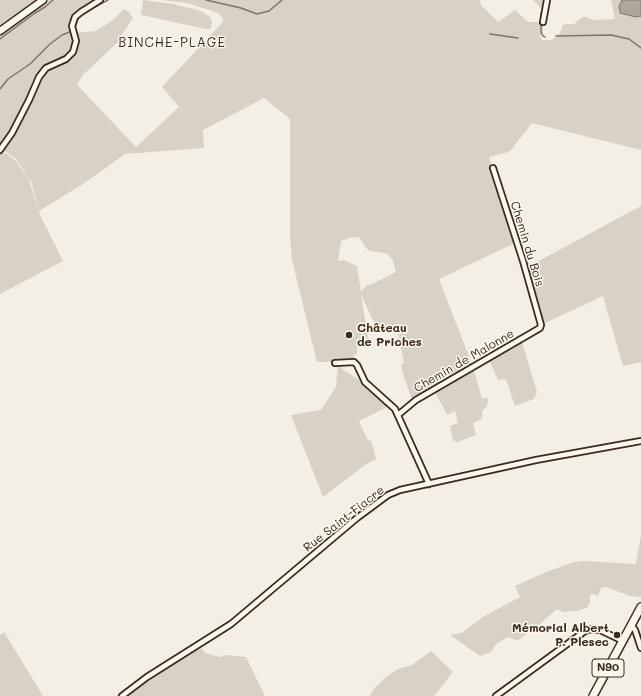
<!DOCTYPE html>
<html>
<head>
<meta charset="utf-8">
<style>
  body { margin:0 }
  canvas { display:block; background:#f3efe4 }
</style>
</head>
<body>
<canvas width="641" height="696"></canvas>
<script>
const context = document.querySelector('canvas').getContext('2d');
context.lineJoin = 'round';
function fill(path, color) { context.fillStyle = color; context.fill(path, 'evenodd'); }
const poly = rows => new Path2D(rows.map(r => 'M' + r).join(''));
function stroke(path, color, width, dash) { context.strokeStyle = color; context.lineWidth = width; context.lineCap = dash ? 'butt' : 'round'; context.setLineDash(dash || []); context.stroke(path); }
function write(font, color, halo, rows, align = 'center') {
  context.font = font + ' Mali,sans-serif'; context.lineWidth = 3; context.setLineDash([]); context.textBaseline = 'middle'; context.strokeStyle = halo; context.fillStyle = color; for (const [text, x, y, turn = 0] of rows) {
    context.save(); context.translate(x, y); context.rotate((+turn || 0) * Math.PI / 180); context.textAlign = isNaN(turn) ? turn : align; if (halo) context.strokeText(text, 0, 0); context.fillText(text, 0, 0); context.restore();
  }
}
fill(poly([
  [0,0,100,0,73,21,74,33,96,31,113,20,124,9,128,11,133,18,120,38,119,41,83,75,77,85,136,147,179,107,162,87,223,22,223,19,219,14,212,11,187,3,161,0,480,0,481,5,498,22,515,10,528,22,543,22,543,32,540,36,542,40,552,40,560,33,563,25,567,24,574,24,582,17,587,17,593,20,615,19,611,0,641,0,641,150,532,123,514,146,513,149,508,152,489,157,517,242,439,279,473,367,482,399,487,397,488,401,487,406,482,411,482,419,473,423,476,435,457,442,453,440,450,426,458,423,455,411,447,415,434,390,413,403,403,374,401,364,404,363,397,328,378,332,361,294,368,338,361,340,357,348,357,354,354,355,354,362,317,362,292,260,290,238,290,119,264,98,203,130,204,148,125,154,83,184,39,211,32,184,23,169,15,158,1,149,0,150],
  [359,237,366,248,370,251,385,253,389,255,393,261,396,272,372,284,367,285,361,292,357,266,344,260,338,261,341,241,349,238],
  [143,0,173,4,198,10,209,16,212,21,212,24,210,29,206,29,141,15],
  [533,0,547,0,545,12],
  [1,152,7,154,16,161,28,178,33,192,40,215,63,261,0,294,0,153],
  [641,206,641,362,623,366,603,296,541,325,523,261,533,264],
  [521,339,537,392,534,399,515,406,506,379,498,380,488,358],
  [338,366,365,384,387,407,359,421,368,441,371,440,376,459,365,465,323,497,291,415,321,410,336,387],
  [641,535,641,597,630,596,606,587,601,588,598,596,592,594,590,596,590,602,587,608,576,611,563,612,557,609,541,623,517,641,508,637,496,644,491,652,480,656,450,635,461,633,483,617,520,597,515,586,546,572,574,562,584,561,636,564],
  [4,632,37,686,43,696,0,696,0,635],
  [201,648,205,653,220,657,225,655,246,657,265,696,129,696,139,687,160,673],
  [431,651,453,672,434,696,370,696,374,689,386,677,398,669,412,665]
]), '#d8d1c6');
const water = poly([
  [622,0,641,0,641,16,636,17,620,13,619,6,622,0]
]);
fill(water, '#afa69a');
stroke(water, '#817468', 1);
stroke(poly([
  [206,0,241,8,257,14,269,11,282,0],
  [541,13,541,32,543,36,545,37],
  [75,28,78,18,87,11,108,0],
  [490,34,518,38],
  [556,36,611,35,629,39,641,48],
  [0,39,35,13,45,7,53,0],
  [0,89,8,79,30,64,50,44,62,35,72,31]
]), '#817468', 1.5);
const street = poly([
  [543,22,547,0],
  [0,150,12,133,29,100,39,77,46,68,66,59,73,52,76,41,72,26,75,17,81,12,100,0],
  [335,363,354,362,357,365,365,382,395,409,429,484],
  [398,415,416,400,540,328,541,325,523,261,493,168],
  [631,625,635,630,641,648],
  [122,696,147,677,231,624,357,518,388,495,400,490,536,460,641,441],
  [496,696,585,631,591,629,600,630,623,641]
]);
const secondary = poly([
  [0,31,43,0]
]);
const primary = poly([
  [593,696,641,607]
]);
stroke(street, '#3b2a1e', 8);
stroke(secondary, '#3b2a1e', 9);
stroke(primary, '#3b2a1e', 10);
stroke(street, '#fbf7ec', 4.5);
stroke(secondary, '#fbf7ec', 6);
stroke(primary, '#fbf7ec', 7);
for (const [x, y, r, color] of [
  [349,335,4,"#3b2a1e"],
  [617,635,4,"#3b2a1e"]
]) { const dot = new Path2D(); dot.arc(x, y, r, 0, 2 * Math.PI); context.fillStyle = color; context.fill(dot); stroke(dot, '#fbf7ec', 1.5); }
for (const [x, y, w] of [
  [608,668,32]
]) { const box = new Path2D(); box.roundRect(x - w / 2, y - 9, w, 18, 3); context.fillStyle = '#fbf7ec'; context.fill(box); stroke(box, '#3b2a1e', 1); }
write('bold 11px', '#3b2a1e', null, [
  ["N90",608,668]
]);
write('12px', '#3b2a1e', '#fbf7ec', [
  ["Chemin du Bois",527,244,73],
  ["Chemin de Malonne",464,361,-30],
  ["Rue Saint-Fiacre",344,519,-38]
]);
write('bold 12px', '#3b2a1e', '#fbf7ec', [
  ["Château",357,328],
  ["de Priches",357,342],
  ["Mémorial Albert",609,628,"right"],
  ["P. Plesec",609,642,"right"]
], 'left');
context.letterSpacing = '1px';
write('13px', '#3b2a1e', '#fbf7ec', [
  ["BINCHE-PLAGE",172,43]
]);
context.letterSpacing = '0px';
</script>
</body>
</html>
